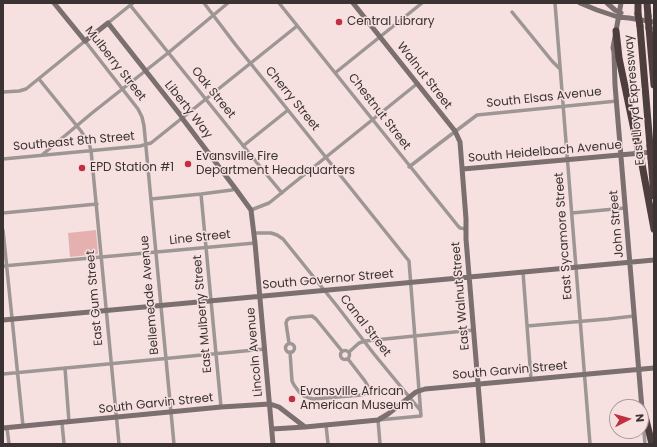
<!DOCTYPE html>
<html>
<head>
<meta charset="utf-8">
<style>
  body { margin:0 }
  #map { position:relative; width:657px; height:447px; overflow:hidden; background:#f6e1e0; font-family:Poppins,sans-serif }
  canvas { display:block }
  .frame { position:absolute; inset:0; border:4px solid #3b3333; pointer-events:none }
  .north { position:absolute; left:609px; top:399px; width:40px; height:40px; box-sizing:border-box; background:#f6e1e0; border:1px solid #ab9b9b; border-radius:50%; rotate:84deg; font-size:11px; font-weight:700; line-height:16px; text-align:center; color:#3b3333 }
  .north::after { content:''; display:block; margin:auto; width:14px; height:18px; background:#c03040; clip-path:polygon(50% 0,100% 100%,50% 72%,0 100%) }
</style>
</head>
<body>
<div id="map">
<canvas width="657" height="447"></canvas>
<div class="frame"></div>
<div class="north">N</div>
</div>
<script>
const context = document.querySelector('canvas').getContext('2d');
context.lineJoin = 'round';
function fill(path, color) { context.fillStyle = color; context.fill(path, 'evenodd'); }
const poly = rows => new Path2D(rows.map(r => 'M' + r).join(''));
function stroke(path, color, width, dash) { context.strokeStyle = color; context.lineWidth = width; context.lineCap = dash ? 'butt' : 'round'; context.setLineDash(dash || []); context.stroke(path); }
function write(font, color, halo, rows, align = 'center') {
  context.font = font + ' Poppins,sans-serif'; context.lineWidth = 3; context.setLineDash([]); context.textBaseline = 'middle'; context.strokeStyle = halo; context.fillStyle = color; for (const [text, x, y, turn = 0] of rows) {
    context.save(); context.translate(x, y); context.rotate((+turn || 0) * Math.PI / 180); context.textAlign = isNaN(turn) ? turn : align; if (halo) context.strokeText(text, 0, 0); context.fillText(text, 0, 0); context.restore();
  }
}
fill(poly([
  [96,230,98,254,70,257,68,233]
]), '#e4b1b0');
stroke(poly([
  [204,3,235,44,409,261,421,416,378,420,380,444],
  [279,3,458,226,460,228,466,229],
  [555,3,590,444],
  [130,5,262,169,282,193],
  [512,12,552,61,560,69],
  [108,23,133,3],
  [335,73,422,3],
  [39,79,81,131,89,144,91,150,119,444],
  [3,92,19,91,26,89,85,41,138,109,142,117,144,126,174,444],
  [243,146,288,110],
  [42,155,92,113,168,53,228,3],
  [3,159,140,146,151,143,297,26],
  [409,167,440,143,477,115,617,101],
  [201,194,221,407],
  [151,199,201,194,232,190,235,188],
  [251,210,269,203,418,83],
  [3,213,97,204],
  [572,213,625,208],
  [3,230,23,426],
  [254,233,271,233,277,235,283,239,337,306,374,354,420,410],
  [3,266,255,243],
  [523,272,531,379],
  [527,326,608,319,634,316],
  [289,343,286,323,287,320,290,318,312,316,316,319,342,351],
  '285.5 348a4.5 4.5 0 1 1 9 0a4.5 4.5 0 1 1-9 0Z',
  '340.5 355a4.5 4.5 0 1 1 9 0a4.5 4.5 0 1 1-9 0Z',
  [290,352,292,381,294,385,300,393,304,396,313,399,362,395,369,392,369,388,365,381,348,359],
  [349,352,359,343,365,341,474,330],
  [65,368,69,422],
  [3,374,265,349],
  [643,422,645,444],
  [62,423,64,444],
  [326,425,328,444],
  [7,428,9,444]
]), '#9e9695', 3.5);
stroke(poly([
  [54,3,85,41,108,23,182,117,182,118,235,188,251,210,255,243,273,444],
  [353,3,455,131,460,142,466,219,466,239,483,444],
  [580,3,597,10,618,17,629,18,654,22],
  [607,3,615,10,621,13],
  [621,3,613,48,614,52,615,85,642,409],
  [463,169,653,152],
  [3,320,654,260],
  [3,428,221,407,270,404,279,407,305,427,378,420,388,414,416,392,425,389,654,368],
  [272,429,305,427]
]), '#7c6f6f', 5);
stroke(poly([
  [638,3,638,14],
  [647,3,648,16],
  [640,26,650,146],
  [649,28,654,85],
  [616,31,619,58,638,149],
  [651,158,654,196],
  [641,159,654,229],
  [642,409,646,420,652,444]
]), '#4d3d3d', 7);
stroke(poly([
  [638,14,640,26],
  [648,16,649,28],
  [650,146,651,158],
  [638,149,641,159]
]), '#4d3d3d', 7);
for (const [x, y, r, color] of [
  [339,22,4,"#c03040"],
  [188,164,4,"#c03040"],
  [82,168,4,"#c03040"],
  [292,399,4,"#c03040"]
]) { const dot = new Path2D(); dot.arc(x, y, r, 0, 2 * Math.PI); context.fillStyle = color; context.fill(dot); stroke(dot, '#f6e1e0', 1.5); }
write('12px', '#3b3333', '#f6e1e0', [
  ["Central Library",347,22],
  ["Evansville Fire",196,157],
  ["Department Headquarters",196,171],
  ["EPD Station #1",90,168],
  ["Evansville African",300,392],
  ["American Museum",300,406]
], 'left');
write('12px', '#3b3333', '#f6e1e0', [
  ["Mulberry Street",115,64,52],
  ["Walnut Street",424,76,52],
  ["Oak Street",213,93,51],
  ["South Elsas Avenue",544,98,-6],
  ["Cherry Street",292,99,51],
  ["East Lloyd Expressway",635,100,-95],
  ["Liberty Way",188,110,52],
  ["Chestnut Street",379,112,52],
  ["Southeast 8th Street",74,142,-5],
  ["South Heidelbach Avenue",545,152,-5],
  ["John Street",617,224,-95],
  ["East Sycamore Street",564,236,-94],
  ["Line Street",200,238,-6],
  ["South Governor Street",328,280,-5],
  ["Bellemeade Avenue",150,295,-95],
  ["East Walnut Street",461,296,-95],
  ["East Gum Street",95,298,-95],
  ["East Mulberry Street",203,314,-95],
  ["Canal Street",365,326,52],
  ["Lincoln Avenue",255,352,-95],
  ["South Garvin Street",510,371,-5],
  ["South Garvin Street",156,404,-6]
]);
</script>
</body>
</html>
